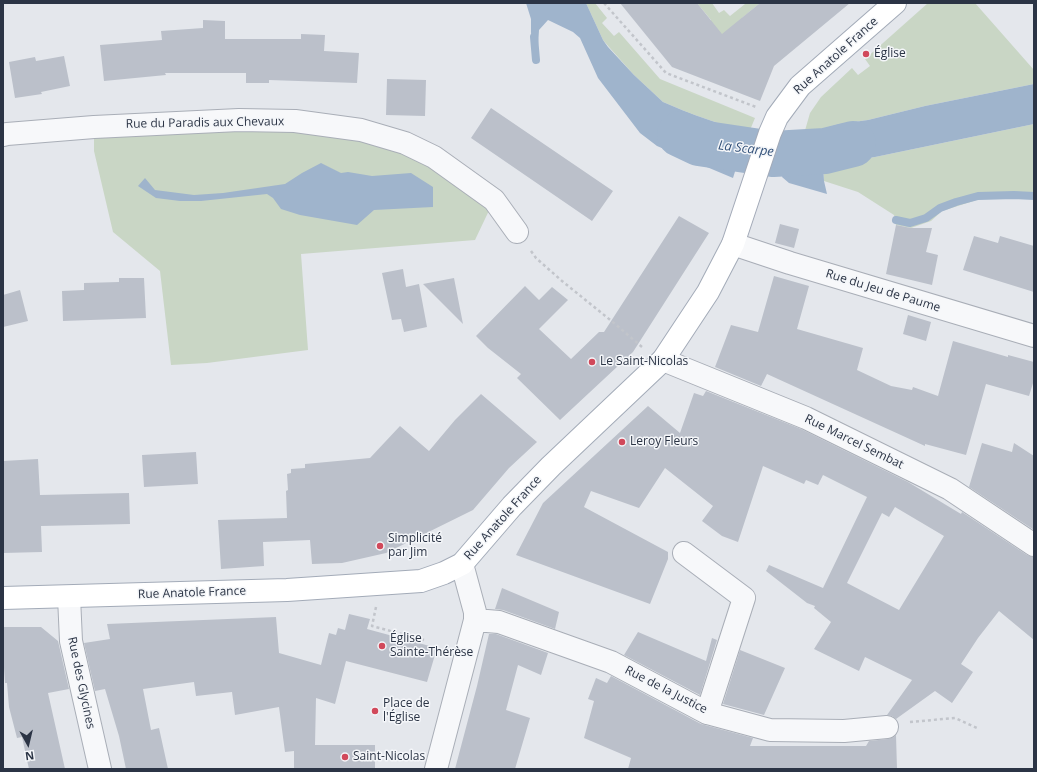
<!DOCTYPE html>
<html>
<head>
<meta charset="utf-8">
<style>
  body { margin:0 }
  #map { position:relative; width:1037px; height:772px; overflow:hidden; background:#e4e7ec; font-family:"Open Sans",sans-serif }
  canvas { display:block }
  .frame { position:absolute; inset:0; border:4px solid #2b3445; pointer-events:none }
  .north { position:absolute; left:8px; top:724px; width:40px; height:40px; -webkit-text-stroke:3px #f4f6f9; paint-order:stroke; rotate:172deg; font-size:11px; font-weight:700; line-height:16px; text-align:center; color:#2b3445 }
  .north::after { content:''; display:block; margin:auto; width:14px; height:18px; background:#2b3445; clip-path:polygon(50% 0,100% 100%,50% 72%,0 100%) }
</style>
</head>
<body>
<div id="map">
<canvas width="1037" height="772"></canvas>
<div class="frame"></div>
<div class="north">N</div>
</div>
<script>
const context = document.querySelector('canvas').getContext('2d');
context.lineJoin = 'round';
function fill(path, color) { context.fillStyle = color; context.fill(path, 'evenodd'); }
const poly = rows => new Path2D(rows.map(r => 'M' + r).join(''));
function stroke(path, color, width, dash) { context.strokeStyle = color; context.lineWidth = width; context.lineCap = dash ? 'butt' : 'round'; context.setLineDash(dash || []); context.stroke(path); }
function write(font, color, halo, rows, align = 'center') {
  context.font = font + ' "Open Sans",sans-serif'; context.lineWidth = 3; context.setLineDash([]); context.textBaseline = 'middle'; context.strokeStyle = halo; context.fillStyle = color; for (const [text, x, y, turn = 0] of rows) {
    context.save(); context.translate(x, y); context.rotate((+turn || 0) * Math.PI / 180); context.textAlign = isNaN(turn) ? turn : align; if (halo) context.strokeText(text, 0, 0); context.fillText(text, 0, 0); context.restore();
  }
}
fill(poly([
  [586,3,595,3,607,18,602,23,614,36,619,32,660,79,755,118,750,130,735,129,689,113,663,102,634,75,609,47,603,40],
  [697,3,712,3,719,13,724,10,730,16,745,4,745,3,760,3,742,18,746,26,731,40,702,27,711,20],
  [928,3,975,3,1034,70,1034,84,925,106,868,120,839,124,804,134,810,113,821,97,852,68,858,75,870,66,865,59],
  [1034,124,1034,199,983,198,942,211,931,221,911,228,896,225,894,215,858,192,824,181,823,165,875,157],
  [94,127,361,130,494,200,475,240,301,254,308,350,207,363,171,365,160,271,113,232,94,151]
]), '#c9d6c5');
fill(poly([
  [526,3,586,3,603,40,608,47,634,75,663,102,689,113,735,129,750,130,742,149,733,178,657,146,640,133,598,78,580,38,573,32,548,20,539,30,538,46,532,46,531,32,531,19],
  [1034,84,1034,124,875,157,823,165,824,181,827,194,789,183,782,177,796,135,804,134,839,124,868,120,925,106],
  [321,163,341,173,348,172,372,176,411,173,433,187,433,207,374,210,357,225,300,215,281,209,273,198,267,194,201,201,180,201,156,198,138,186,145,178,155,190,194,195,223,193,285,184,302,173]
]), '#9fb4cc');
stroke(poly([
  [534,37,536,60],
  [896,220,910,223,926,218,940,208,956,202,978,196,1014,195,1034,196]
]), '#9fb4cc', 8);
stroke(poly([
  [680,134,699,143,773,154,825,151,853,144]
]), '#9fb4cc', 46);
fill(poly([
  [620,3,697,3,722,34,760,3,850,3,774,66,760,101,672,67],
  [203,20,225,21,225,39,301,39,301,34,325,35,324,51,359,53,357,83,269,80,269,83,246,83,246,73,165,73,166,75,104,81,100,45,162,40,161,31,203,28],
  [64,56,70,86,41,92,42,94,15,98,9,62,35,57,36,61],
  [387,79,426,80,425,116,386,115],
  [491,108,613,191,592,221,471,138],
  [679,216,709,233,633,352,560,420,517,378,521,374,488,348,476,336,525,286,539,300,552,287,568,300,539,329,571,359,599,332,604,332],
  [780,224,799,229,794,248,775,243],
  [896,225,911,228,932,228,926,252,938,255,932,285,886,274],
  [974,236,998,243,1000,236,1034,246,1034,292,963,270],
  [403,269,406,287,419,284,427,327,404,332,401,319,392,320,382,273],
  [774,276,809,286,797,329,863,348,857,370,891,386,912,390,913,387,938,396,953,341,1008,357,1008,355,1034,362,1034,380,1029,396,986,384,966,455,925,444,925,446,767,374,761,386,715,367,731,325,758,332],
  [119,278,144,278,146,318,63,321,62,291,84,290,84,283,119,282],
  [454,278,463,324,423,284],
  [20,290,28,321,3,327,3,295],
  [908,315,931,322,926,341,903,334],
  [706,391,801,429,908,482,961,514,962,512,1027,555,1034,557,1034,640,999,611,978,638,961,664,973,672,952,703,935,691,896,719,892,716,887,715,912,680,865,657,859,671,814,649,831,622,814,608,815,606,807,603,766,571,769,565,823,588,867,497,823,475,818,485,806,480,804,484,763,466,738,542,722,536,702,521,713,506,665,468,639,508,591,491,584,507,668,552,668,559,650,604,516,555,543,503,648,406,680,433,694,393,703,396],
  [895,507,944,536,899,610,847,583,882,513,889,517],
  [481,394,537,442,509,468,473,510,386,553,342,563,312,564,310,540,263,542,264,566,221,569,218,520,287,518,286,491,288,490,287,474,291,473,291,469,305,468,305,464,370,458,400,426,429,451,455,420],
  [982,443,1012,452,1014,443,1034,456,1034,530,969,487],
  [196,452,198,484,144,487,142,455],
  [38,459,40,495,129,493,130,524,41,526,42,552,3,553,3,461],
  [502,588,559,612,555,629,503,610,495,609],
  [349,614,370,619,367,629,437,648,427,682,346,661,335,704,316,698,315,745,375,745,375,769,294,769,294,751,285,752,279,707,235,715,232,692,196,696,194,682,143,689,151,730,159,728,168,769,126,769,119,736,105,689,95,691,84,643,110,639,107,624,276,617,279,653,321,665,329,633,336,635,338,628,345,630],
  [3,627,41,627,58,641,69,689,48,693,65,769,29,769,22,737,17,738,9,707,7,683,5,683,4,668,3,668],
  [638,632,706,661,712,638,717,640,700,695,624,655],
  [489,634,496,634,548,653,541,675,518,665,506,710,530,718,515,769,455,769,477,686],
  [740,650,785,668,764,715,723,704],
  [611,676,701,724,753,738,750,746,866,746,869,741,888,739,894,737,896,735,897,769,628,769,631,758,584,738,594,701,588,699,596,678,607,683]
]), '#bbc0ca');
const minor = poly([
  [3,135,7,134,94,127,239,120,295,121,361,130,405,143,434,157,494,200,517,232],
  [733,244,790,263,1034,336],
  [663,360,806,418,950,489,1034,545],
  [684,553,744,598,707,713],
  [69,597,71,641,100,769],
  [475,620,499,622,611,662,707,713,770,730,844,731,887,727],
  [436,769,475,620,475,612,462,564]
]);
const major = poly([
  [3,598,287,590,421,581,444,573,462,564,512,506,551,466,663,360,708,292,733,244,770,133,777,117,800,86,895,3]
]);
stroke(minor, '#a9aeb7', 24);
stroke(major, '#a3abb8', 24);
stroke(poly([
  [604,3,666,73,756,107],
  [531,251,536,258,562,281,614,323,642,347],
  [376,607,372,626,424,640],
  [910,722,955,718,977,728]
]), '#c2c5cb', 2.5, [3, 3]);
stroke(minor, '#f7f8fa', 22);
stroke(major, '#fff', 22);
for (const [x, y, r, color] of [
  [866,54,4,"#d1495b"],
  [592,362,4,"#d1495b"],
  [622,442,4,"#d1495b"],
  [380,546,4,"#d1495b"],
  [382,646,4,"#d1495b"],
  [375,711,4,"#d1495b"],
  [345,757,4,"#d1495b"]
]) { const dot = new Path2D(); dot.arc(x, y, r, 0, 2 * Math.PI); context.fillStyle = color; context.fill(dot); stroke(dot, '#f4f6f9', 1.5); }
write('12px', '#2b3445', '#f4f6f9', [
  ["Église",874,54],
  ["Le Saint-Nicolas",600,362],
  ["Leroy Fleurs",630,442],
  ["Simplicité",388,539],
  ["par Jim",388,553],
  ["Église",390,639],
  ["Sainte-Thérèse",390,653],
  ["Place de",383,704],
  ["l'Église",383,718],
  ["Saint-Nicolas",353,757]
], 'left');
write('12px', '#2b3445', '#f4f6f9', [
  ["Rue Anatole France",836,56,-42],
  ["Rue du Paradis aux Chevaux",205,123,-1],
  ["Rue du Jeu de Paume",883,291,17],
  ["Rue Marcel Sembat",854,442,26],
  ["Rue Anatole France",503,518,-48],
  ["Rue Anatole France",192,593,-2],
  ["Rue des Glycines",81,683,78],
  ["Rue de la Justice",666,690,27]
]);
write('italic 13px', '#34527a', '#f4f6f9', [
  ["La Scarpe",746,149,7]
]);
</script>
</body>
</html>
